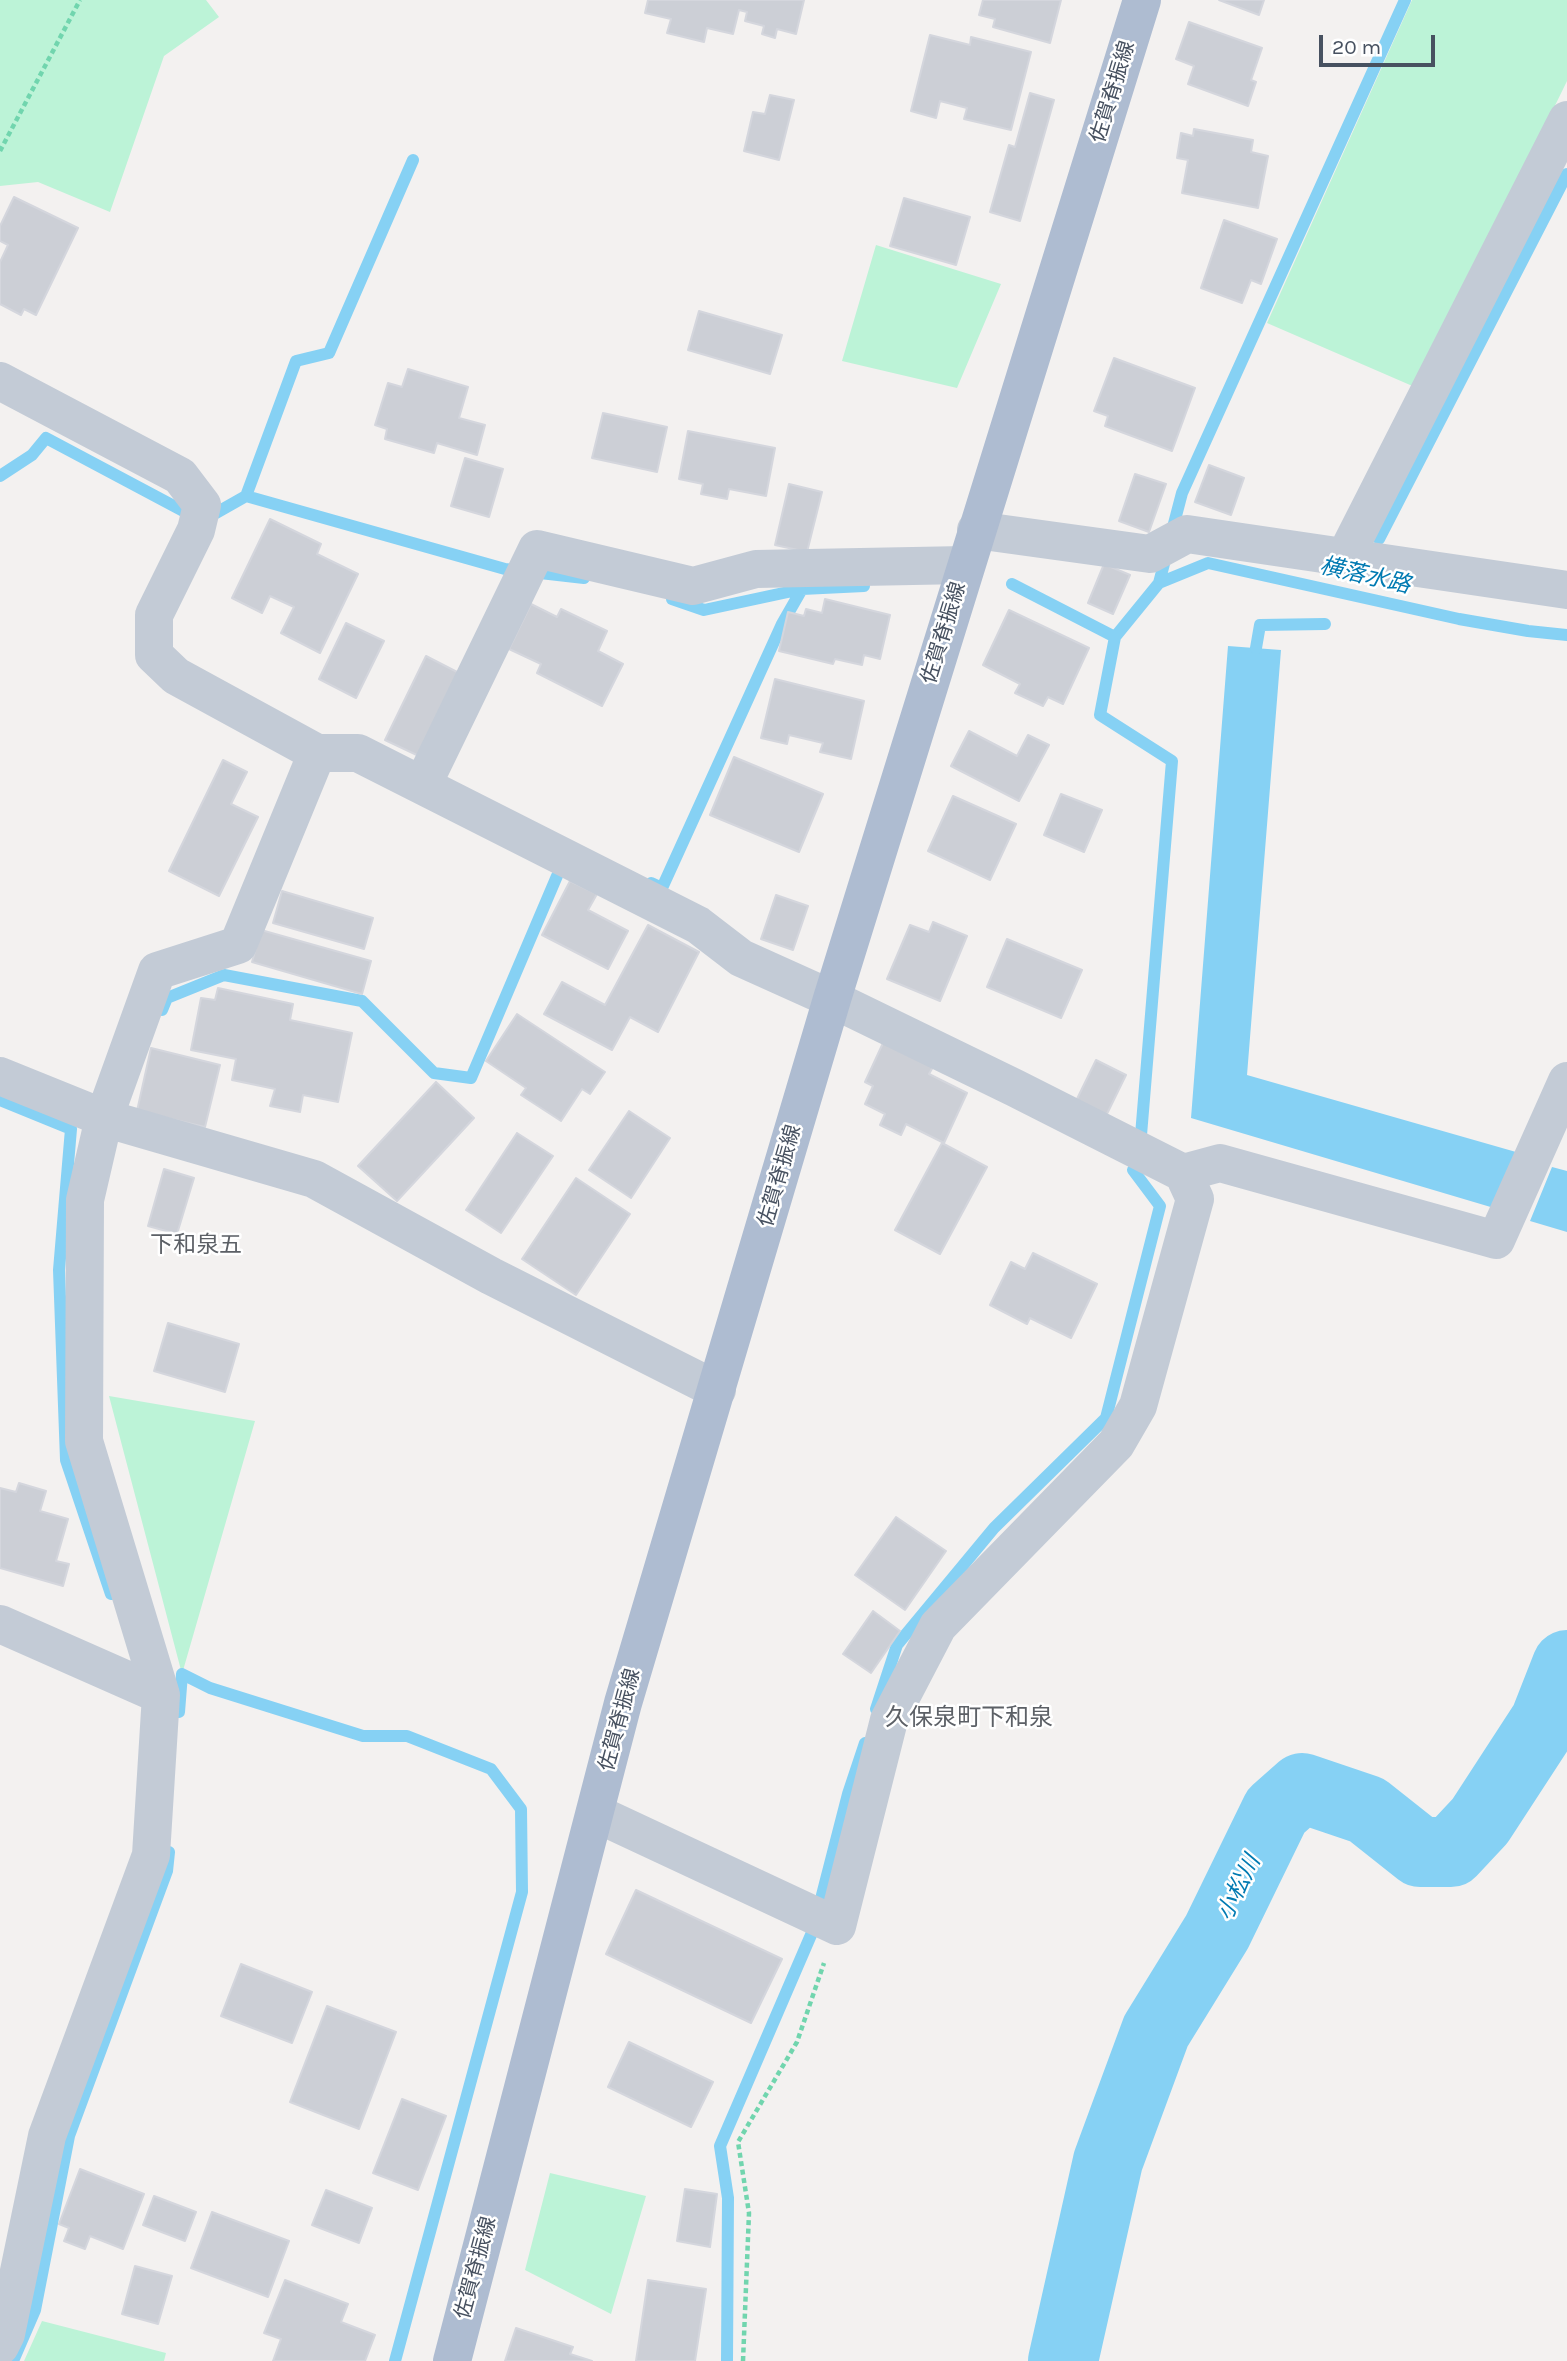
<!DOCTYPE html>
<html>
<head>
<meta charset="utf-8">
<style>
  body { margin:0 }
  #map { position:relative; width:1567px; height:2361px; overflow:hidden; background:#f3f1f0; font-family:Karla,sans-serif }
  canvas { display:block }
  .scale { position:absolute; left:1319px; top:35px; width:116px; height:32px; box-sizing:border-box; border:4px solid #475160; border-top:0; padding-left:9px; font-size:21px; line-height:24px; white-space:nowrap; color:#475160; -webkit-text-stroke:5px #fff; paint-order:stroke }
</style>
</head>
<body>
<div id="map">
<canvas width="1567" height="2361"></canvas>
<div class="scale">20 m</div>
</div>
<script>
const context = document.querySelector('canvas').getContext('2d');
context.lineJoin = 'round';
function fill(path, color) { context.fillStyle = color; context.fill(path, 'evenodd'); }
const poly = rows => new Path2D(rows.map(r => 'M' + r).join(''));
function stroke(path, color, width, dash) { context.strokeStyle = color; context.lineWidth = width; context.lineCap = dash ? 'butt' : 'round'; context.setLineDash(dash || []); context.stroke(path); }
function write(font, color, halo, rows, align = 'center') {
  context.font = font + ' Karla,"Noto Sans JP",sans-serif'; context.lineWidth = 5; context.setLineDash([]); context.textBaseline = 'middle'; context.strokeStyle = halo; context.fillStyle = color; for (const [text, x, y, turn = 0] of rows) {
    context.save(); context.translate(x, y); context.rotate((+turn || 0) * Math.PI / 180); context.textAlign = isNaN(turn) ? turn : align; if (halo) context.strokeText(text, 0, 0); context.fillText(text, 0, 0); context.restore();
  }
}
fill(poly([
  [0,0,206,0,219,17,164,56,110,212,38,182,0,186],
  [1412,0,1567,0,1567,81,1417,388,1267,323],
  [876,245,1001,284,957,388,842,361],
  [109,1396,255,1421,182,1674],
  [550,2173,646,2196,611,2314,525,2270],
  [42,2321,166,2353,164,2361,24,2361]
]), '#bcf3d7');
fill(poly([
  [1228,646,1281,650,1247,1075,1516,1152,1494,1208,1191,1118],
  [1552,1167,1567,1171,1567,1232,1530,1221]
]), '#86d1f4');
stroke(poly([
  [0,476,32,455,46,438,187,513],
  [246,496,296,361,329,353,413,160],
  [216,513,246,496,505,569,584,578],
  [1171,535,1182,493,1405,0],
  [1379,539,1567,174],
  [1159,583,1208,563,1459,619,1528,631,1567,635],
  [1012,584,1115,637],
  [672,599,704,610,802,589,864,586],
  [1256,648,1260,625,1325,624],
  [651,883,662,888,782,624,802,589],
  [162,1010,167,998,224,975,362,1001,434,1073,471,1078,557,876],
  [0,1100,71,1129,59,1270,66,1460,111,1594],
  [1141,1135,1172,761,1100,715,1115,637,1159,583,1166,556],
  [876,1709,897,1645,994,1528,1106,1418,1160,1206,1133,1170],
  [179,1712,182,1674,210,1688,363,1736,407,1736,491,1769,521,1809,522,1892,395,2361],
  [822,1895,848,1794,865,1743],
  [13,2361,35,2310,69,2136,167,1871,169,1852],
  [727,2361,728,2198,720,2146,814,1928]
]), '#86d1f4', 12);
stroke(poly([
  [1063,2361,1108,2161,1156,2031,1217,1932,1276,1811,1302,1788,1367,1810,1420,1852,1451,1852,1480,1821,1545,1721,1567,1665]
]), '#86d1f4', 70);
const building = poly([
  [648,0,804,0,796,34,777,29,775,38,762,34,764,26,745,21,747,12,739,10,733,34,707,28,704,42,667,33,671,19,645,13,648,0],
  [983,0,1061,0,1050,43,993,27,995,19,979,15,983,0],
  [1219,0,1264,0,1259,15,1219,0],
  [1189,22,1262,48,1251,80,1256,82,1248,106,1188,84,1194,66,1176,59,1189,22],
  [930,35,970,45,971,37,1031,52,1011,130,964,119,967,108,940,101,936,118,911,111,930,35],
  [1030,93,1054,100,1020,221,990,212,1009,145,1015,147,1030,93],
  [770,95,794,100,779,160,744,151,753,112,765,114,770,95],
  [1194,129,1253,140,1251,152,1268,156,1258,208,1182,193,1188,160,1177,158,1181,133,1193,136,1194,129],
  [14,197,78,228,36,315,24,309,21,315,0,304,0,262,8,245,0,241,0,226,14,197],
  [904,198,970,217,956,265,890,246,904,198],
  [1224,220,1277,239,1261,284,1251,280,1242,303,1201,288,1224,220],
  [699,311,782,335,770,374,688,350,699,311],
  [1114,358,1195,388,1172,451,1105,426,1108,416,1094,411,1114,358],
  [408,369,468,387,459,418,485,425,477,455,437,443,434,453,385,439,387,429,375,425,388,383,402,387,408,369],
  [603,413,667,427,657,472,592,458,603,413],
  [688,431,775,448,766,496,729,489,727,499,701,494,703,484,679,479,688,431],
  [465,458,503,469,489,517,451,506,465,458],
  [1209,465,1244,478,1231,515,1195,502,1209,465],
  [1135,474,1166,484,1149,532,1119,521,1135,474],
  [789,484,822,492,807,552,775,545,789,484],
  [270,519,321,544,317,554,358,574,320,653,281,633,294,607,270,596,262,613,232,598,270,519],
  [1104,564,1130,575,1113,614,1088,603,1104,564],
  [825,599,890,615,880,659,864,655,862,665,835,659,833,664,779,651,788,612,804,616,806,609,822,613,825,599],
  [531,604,557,617,561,609,607,631,598,651,623,664,602,706,537,673,541,664,509,649,531,604],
  [1009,610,1089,648,1063,704,1048,697,1043,706,1015,693,1020,684,983,665,1009,610],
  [346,623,384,641,356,698,319,679,346,623],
  [426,656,461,674,421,757,385,740,426,656],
  [775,679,864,701,851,759,820,752,823,743,789,735,787,744,761,738,775,679],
  [969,731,1017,756,1028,735,1049,745,1019,801,951,766,969,731],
  [734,757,823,794,799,852,710,815,734,757],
  [223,760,247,772,231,804,258,817,219,896,169,871,223,760],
  [1061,794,1102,810,1084,852,1044,835,1061,794],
  [953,796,1016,824,990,880,928,851,953,796],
  [570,881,597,894,588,910,628,931,608,969,542,935,570,881],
  [282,891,373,918,364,949,273,923,282,891],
  [776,895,808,906,793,950,761,939,776,895],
  [933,922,967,936,940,1001,887,979,910,925,929,932,933,922],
  [648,925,699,952,658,1032,630,1017,612,1050,544,1014,562,982,605,1005,648,925],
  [261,930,371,961,362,994,252,962,261,930],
  [1007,939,1082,970,1061,1018,987,987,1007,939],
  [218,988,293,1004,290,1020,352,1033,338,1102,303,1095,300,1112,270,1106,275,1089,232,1080,236,1059,191,1050,201,998,215,1000,218,988],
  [517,1014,605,1072,590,1094,582,1089,561,1121,521,1095,526,1088,486,1061,517,1014],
  [883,1043,933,1067,929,1074,967,1093,944,1143,906,1124,901,1135,880,1125,885,1114,865,1104,873,1086,865,1082,883,1043],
  [151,1048,220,1065,205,1127,137,1111,151,1048],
  [1096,1060,1126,1075,1104,1120,1074,1105,1096,1060],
  [436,1082,474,1118,397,1201,358,1166,436,1082],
  [629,1111,670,1138,631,1198,589,1170,629,1111],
  [517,1133,553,1156,501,1233,466,1210,517,1133],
  [942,1143,987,1167,940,1254,895,1230,942,1143],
  [164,1169,194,1178,177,1234,148,1226,164,1169],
  [576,1178,630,1214,576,1295,522,1259,576,1178],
  [1033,1253,1097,1284,1071,1338,1030,1318,1027,1324,990,1305,1011,1262,1025,1269,1033,1253],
  [168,1323,239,1344,225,1392,154,1371,168,1323],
  [19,1483,46,1491,40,1511,68,1519,56,1561,69,1564,63,1586,0,1568,0,1488,16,1492,19,1483],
  [896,1517,946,1551,905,1610,855,1575,896,1517],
  [873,1611,900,1631,871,1673,843,1654,873,1611],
  [636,1890,782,1959,751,2023,606,1954,636,1890],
  [241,1964,312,1992,292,2043,221,2016,241,1964],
  [327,2006,396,2032,359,2129,290,2102,327,2006],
  [629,2042,713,2082,691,2127,608,2087,629,2042],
  [402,2099,446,2116,418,2190,373,2173,402,2099],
  [80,2169,144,2194,123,2249,90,2236,85,2249,64,2241,69,2228,59,2224,80,2169],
  [685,2189,717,2194,710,2247,677,2241,685,2189],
  [326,2190,372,2208,359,2243,312,2225,326,2190],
  [154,2196,196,2212,185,2241,143,2225,154,2196],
  [212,2212,289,2241,268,2297,191,2268,212,2212],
  [135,2266,172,2276,158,2324,122,2314,135,2266],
  [285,2280,348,2304,341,2322,375,2335,365,2361,273,2361,281,2339,264,2333,285,2280],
  [648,2280,706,2289,695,2361,636,2361,648,2280],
  [516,2328,573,2347,570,2354,592,2361,505,2361,516,2328]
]);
fill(building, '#cccfd6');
stroke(building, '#d4d6dd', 2);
stroke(poly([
  [0,151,80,0],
  [743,2361,749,2213,738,2142,797,2042,824,1963]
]), '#71d5ae', 4.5, [5, 3.5]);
stroke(poly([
  [0,381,180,476,202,505,196,530,154,615,154,655,176,676,317,753,358,753,698,925,741,958,832,999,1015,1088,1183,1173,1195,1199,1138,1406,1116,1444,938,1626,889,1720,837,1926,595,1813],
  [976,530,1150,554,1187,534,1567,590],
  [1345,557,1567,120],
  [423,784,537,549,693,586,756,569,965,565],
  [0,1076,104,1118,314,1179,491,1276,717,1390],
  [1183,1173,1220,1163,1496,1240,1567,1081],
  [0,1624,161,1695,151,1855,47,2136,6,2334,0,2346],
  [161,1695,84,1441,85,1200,104,1118,157,971,238,945,317,753]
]), '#c3cbd6', 38);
stroke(poly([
  [452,2361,623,1703,832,999,1142,0]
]), '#aebcd1', 38);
write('21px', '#475160', '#fff', [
  ["佐賀脊振線",1113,92,-73],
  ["佐賀脊振線",944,633,-73],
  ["佐賀脊振線",780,1176,-74],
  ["佐賀脊振線",620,1720,-75],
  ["佐賀脊振線",476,2268,-75]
]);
write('italic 23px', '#017ab2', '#fff', [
  ["横落水路",1365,576,13],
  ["小松川",1239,1888,-64]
]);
write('23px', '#5c6066', '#fff', [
  ["下和泉五",196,1245]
]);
write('24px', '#5c6066', '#fff', [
  ["久保泉町下和泉",969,1718]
]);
</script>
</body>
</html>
